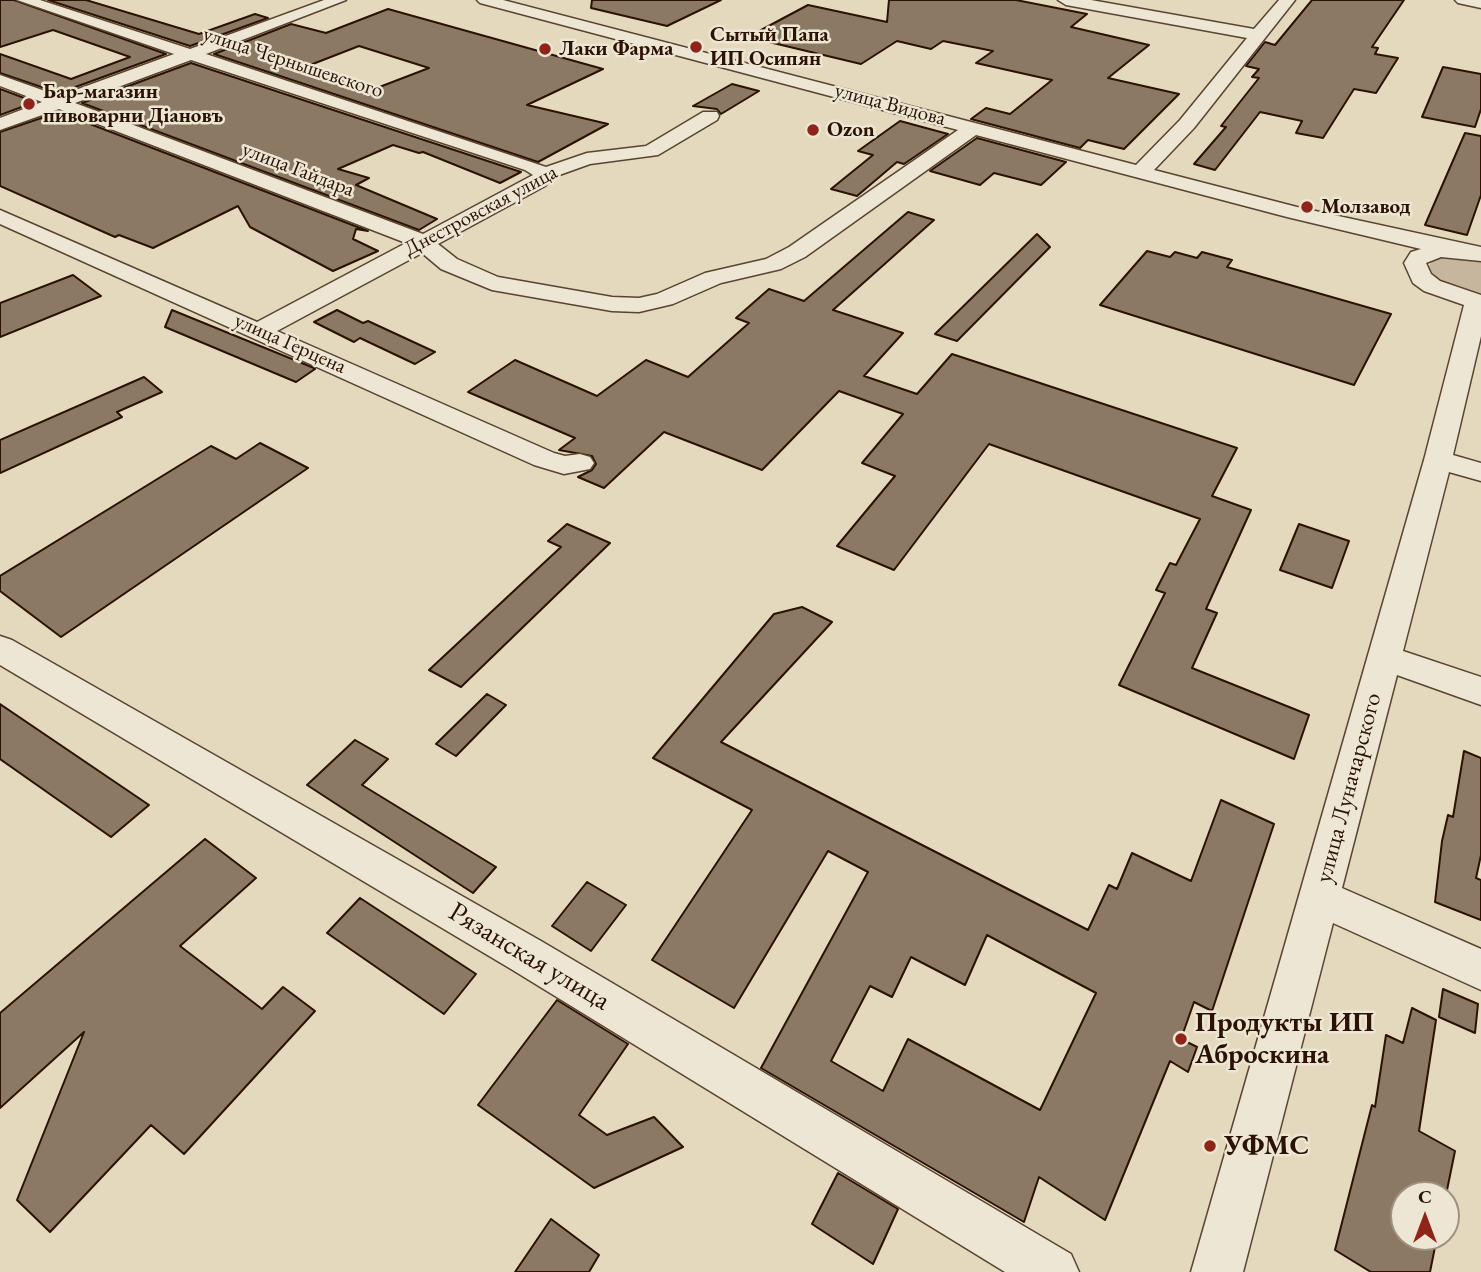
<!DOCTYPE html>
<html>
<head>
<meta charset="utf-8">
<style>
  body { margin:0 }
  #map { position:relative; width:1481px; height:1272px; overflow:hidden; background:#e4d8bd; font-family:"EB Garamond",serif }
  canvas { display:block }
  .north { position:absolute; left:1390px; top:1181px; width:70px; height:70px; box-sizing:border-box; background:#ede6d4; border:2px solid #9f9180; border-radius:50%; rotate:0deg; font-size:19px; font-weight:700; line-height:28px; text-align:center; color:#2b1201 }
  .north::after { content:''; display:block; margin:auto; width:24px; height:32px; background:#8f2418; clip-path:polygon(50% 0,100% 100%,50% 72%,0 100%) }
</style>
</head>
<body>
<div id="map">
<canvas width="1481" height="1272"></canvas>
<div class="north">С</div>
</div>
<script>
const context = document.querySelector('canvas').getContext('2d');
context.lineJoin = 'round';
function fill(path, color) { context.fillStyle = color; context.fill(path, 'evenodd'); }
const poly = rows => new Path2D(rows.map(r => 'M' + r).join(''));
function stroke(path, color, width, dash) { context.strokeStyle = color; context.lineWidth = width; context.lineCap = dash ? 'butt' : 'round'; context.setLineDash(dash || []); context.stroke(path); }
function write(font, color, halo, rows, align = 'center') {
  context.font = font + ' "EB Garamond",serif'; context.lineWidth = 5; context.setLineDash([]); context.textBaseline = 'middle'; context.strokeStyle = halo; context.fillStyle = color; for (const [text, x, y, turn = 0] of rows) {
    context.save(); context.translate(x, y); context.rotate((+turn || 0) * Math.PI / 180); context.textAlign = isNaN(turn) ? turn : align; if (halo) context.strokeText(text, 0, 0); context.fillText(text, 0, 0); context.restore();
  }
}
fill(poly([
  [1443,257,1481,261,1481,295,1436,281,1427,269,1434,259]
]), '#c5b69d');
const building = poly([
  [0,0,14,0,166,54,59,93,0,73,0,54,71,79,130,57,53,30,0,47,0,0],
  [48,0,86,0,199,34,255,14,268,18,190,46,48,0],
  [592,0,721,0,667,26,591,8,592,0],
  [889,0,1016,0,1087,14,1071,27,1149,45,1108,78,1179,94,1124,149,1088,140,1080,148,971,119,986,108,1010,114,1052,80,976,63,993,51,943,41,931,49,897,41,861,64,748,37,808,5,887,22,889,0],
  [1312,0,1404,0,1372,47,1378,48,1375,54,1398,58,1376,93,1354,89,1323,138,1296,133,1302,121,1260,112,1215,170,1194,164,1226,127,1221,126,1259,78,1252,77,1259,69,1246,66,1265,42,1275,45,1312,0],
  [388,9,603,69,527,105,608,124,538,162,214,54,291,24,326,33,388,9],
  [359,46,429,68,369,91,305,67,359,46],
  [191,63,521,172,500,183,423,152,419,153,393,145,338,169,369,178,356,185,437,219,419,230,82,103,191,63],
  [1443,67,1481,74,1481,109,1475,127,1422,117,1443,67],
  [732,84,759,91,721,114,717,109,693,106,732,84],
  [0,89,35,102,0,115,0,89],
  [59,112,368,231,356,229,353,239,378,251,333,271,250,227,238,206,153,248,119,235,115,237,0,186,0,132,59,112],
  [900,121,948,134,904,164,897,162,857,196,831,189,873,155,858,151,900,121],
  [1465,133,1481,136,1481,195,1467,235,1425,225,1465,133],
  [977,138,1066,162,1041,185,994,173,980,185,930,171,977,138],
  [908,212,934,220,833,310,903,333,864,376,917,394,952,354,1237,448,1212,496,1251,510,1206,609,1217,613,1192,668,1309,715,1294,759,1119,685,1165,593,1156,590,1170,563,1176,565,1200,519,989,444,894,570,837,546,895,476,862,463,903,414,839,391,762,470,664,432,604,488,578,477,592,470,596,464,592,456,559,450,575,438,468,392,515,360,597,396,646,360,688,377,749,323,736,318,769,289,804,301,908,212],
  [1037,234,1050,247,957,341,935,334,1037,234],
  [1147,251,1170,257,1175,252,1197,258,1202,252,1232,260,1227,267,1391,314,1354,385,1100,305,1147,251],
  [73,275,101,296,0,337,0,303,73,275],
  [172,310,314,368,315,369,296,382,165,327,172,310],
  [337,310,363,323,368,321,435,352,415,364,360,338,354,342,314,322,337,310],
  [144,377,162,392,117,412,122,417,0,473,0,440,144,377],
  [260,443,308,468,61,637,0,591,0,576,211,446,236,459,260,443],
  [567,524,610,543,461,687,429,670,561,547,548,541,567,524],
  [1299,524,1349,541,1332,588,1280,570,1299,524],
  [802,607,832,622,721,742,1088,930,1109,885,1117,889,1132,853,1191,881,1221,800,1274,824,1212,1011,1194,1002,1181,1039,1197,1047,1188,1072,1170,1061,1105,1220,1039,1177,1024,1222,761,1068,868,872,828,851,734,1008,652,960,752,810,653,758,774,614,802,607],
  [987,935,1096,993,1040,1110,908,1039,883,1091,831,1061,870,986,892,997,911,957,965,985,987,935],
  [487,694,506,705,456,756,436,744,487,694],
  [0,704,149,805,111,837,0,759,0,704],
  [355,740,388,759,362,785,496,867,473,893,307,785,355,740],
  [1464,751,1481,758,1481,855,1476,878,1481,880,1481,920,1435,902,1442,841,1448,815,1453,817,1464,751],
  [205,839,256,878,180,946,262,1009,283,987,315,1011,184,1154,151,1125,50,1232,17,1200,84,1032,0,1108,0,1013,205,839],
  [587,882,626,905,591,951,552,926,587,882],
  [360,898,476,974,444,1014,327,933,360,898],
  [1443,989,1478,1004,1475,1033,1439,1017,1443,989],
  [557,1000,628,1044,579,1115,607,1135,654,1117,683,1147,594,1188,478,1105,557,1000],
  [1412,1008,1436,1020,1419,1131,1455,1151,1446,1195,1404,1195,1404,1237,1437,1237,1430,1272,1371,1272,1335,1250,1372,1105,1375,1107,1386,1035,1403,1043,1412,1008],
  [838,1173,898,1209,873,1264,812,1224,838,1173],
  [551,1219,599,1255,589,1272,515,1272,551,1219]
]);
fill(building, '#8b7963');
stroke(building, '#2b1201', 2);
const minor = poly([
  [17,0,40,0,190,49,324,0,346,0,206,54,546,167,587,153,646,146,703,112,717,112,719,116,717,120,658,155,590,164,551,178,545,186,438,244,457,259,498,277,612,297,639,298,657,294,705,273,766,259,789,247,958,130,480,3,477,0,503,0,1136,165,1180,120,1247,38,1066,5,1058,0,1091,0,1254,29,1279,0,1295,0,1194,128,1154,170,1297,207,1481,247,1481,261,1441,257,1426,263,1431,274,1440,281,1481,295,1481,336,1453,455,1481,463,1481,481,1449,472,1403,651,1481,677,1481,705,1397,675,1342,888,1481,949,1481,990,1333,923,1243,1272,1191,1272,1424,460,1464,305,1424,291,1413,283,1404,263,1411,252,1421,249,1287,217,976,135,805,257,781,269,721,283,673,304,639,312,612,311,492,290,441,269,422,253,277,331,554,453,565,456,580,454,590,457,594,463,590,469,564,474,534,465,0,224,0,210,257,322,406,243,59,109,0,130,0,118,42,102,0,86,0,75,59,96,174,54,17,0],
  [191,60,525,170,533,175,423,234,75,103,191,60],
  [1455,0,1481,0,1481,8,1458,3,1455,0],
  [0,636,12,640,541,941,1071,1254,1079,1272,1005,1272,511,969,0,665,0,636]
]);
stroke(minor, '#594430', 3);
fill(minor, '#ede6d4');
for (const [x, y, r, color] of [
  [696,47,7,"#8f2418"],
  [545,49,7,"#8f2418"],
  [29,104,7,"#8f2418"],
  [813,130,7,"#8f2418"],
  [1307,207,7,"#8f2418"],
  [1181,1039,7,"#8f2418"],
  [1210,1146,7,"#8f2418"]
]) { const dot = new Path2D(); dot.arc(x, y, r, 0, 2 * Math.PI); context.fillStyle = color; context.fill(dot); stroke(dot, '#ede6d4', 2.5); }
write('bold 21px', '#2b1201', '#ede6d4', [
  ["Сытый Папа",710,35],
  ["ИП Осипян",710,59],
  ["Лаки Фарма",559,49],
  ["Бар-магазин",43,92],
  ["пивоварни Дiановъ",43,116],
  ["Ozon",827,130],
  ["Молзавод",1321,207]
], 'left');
write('21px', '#2b1201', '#ede6d4', [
  ["улица Чернышевского",293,63,18],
  ["улица Видова",890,105,15],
  ["улица Гайдара",298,170,21],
  ["Днестровская улица",481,211,-28],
  ["улица Герцена",290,344,24]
]);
write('24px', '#2b1201', '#ede6d4', [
  ["улица Луначарского",1349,788,-75]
]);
write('28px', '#2b1201', '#ede6d4', [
  ["Рязанская улица",529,957,31]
]);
write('bold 28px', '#2b1201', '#ede6d4', [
  ["Продукты ИП",1195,1023],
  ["Аброскина",1195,1055],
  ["УФМС",1224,1146]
], 'left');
</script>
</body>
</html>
